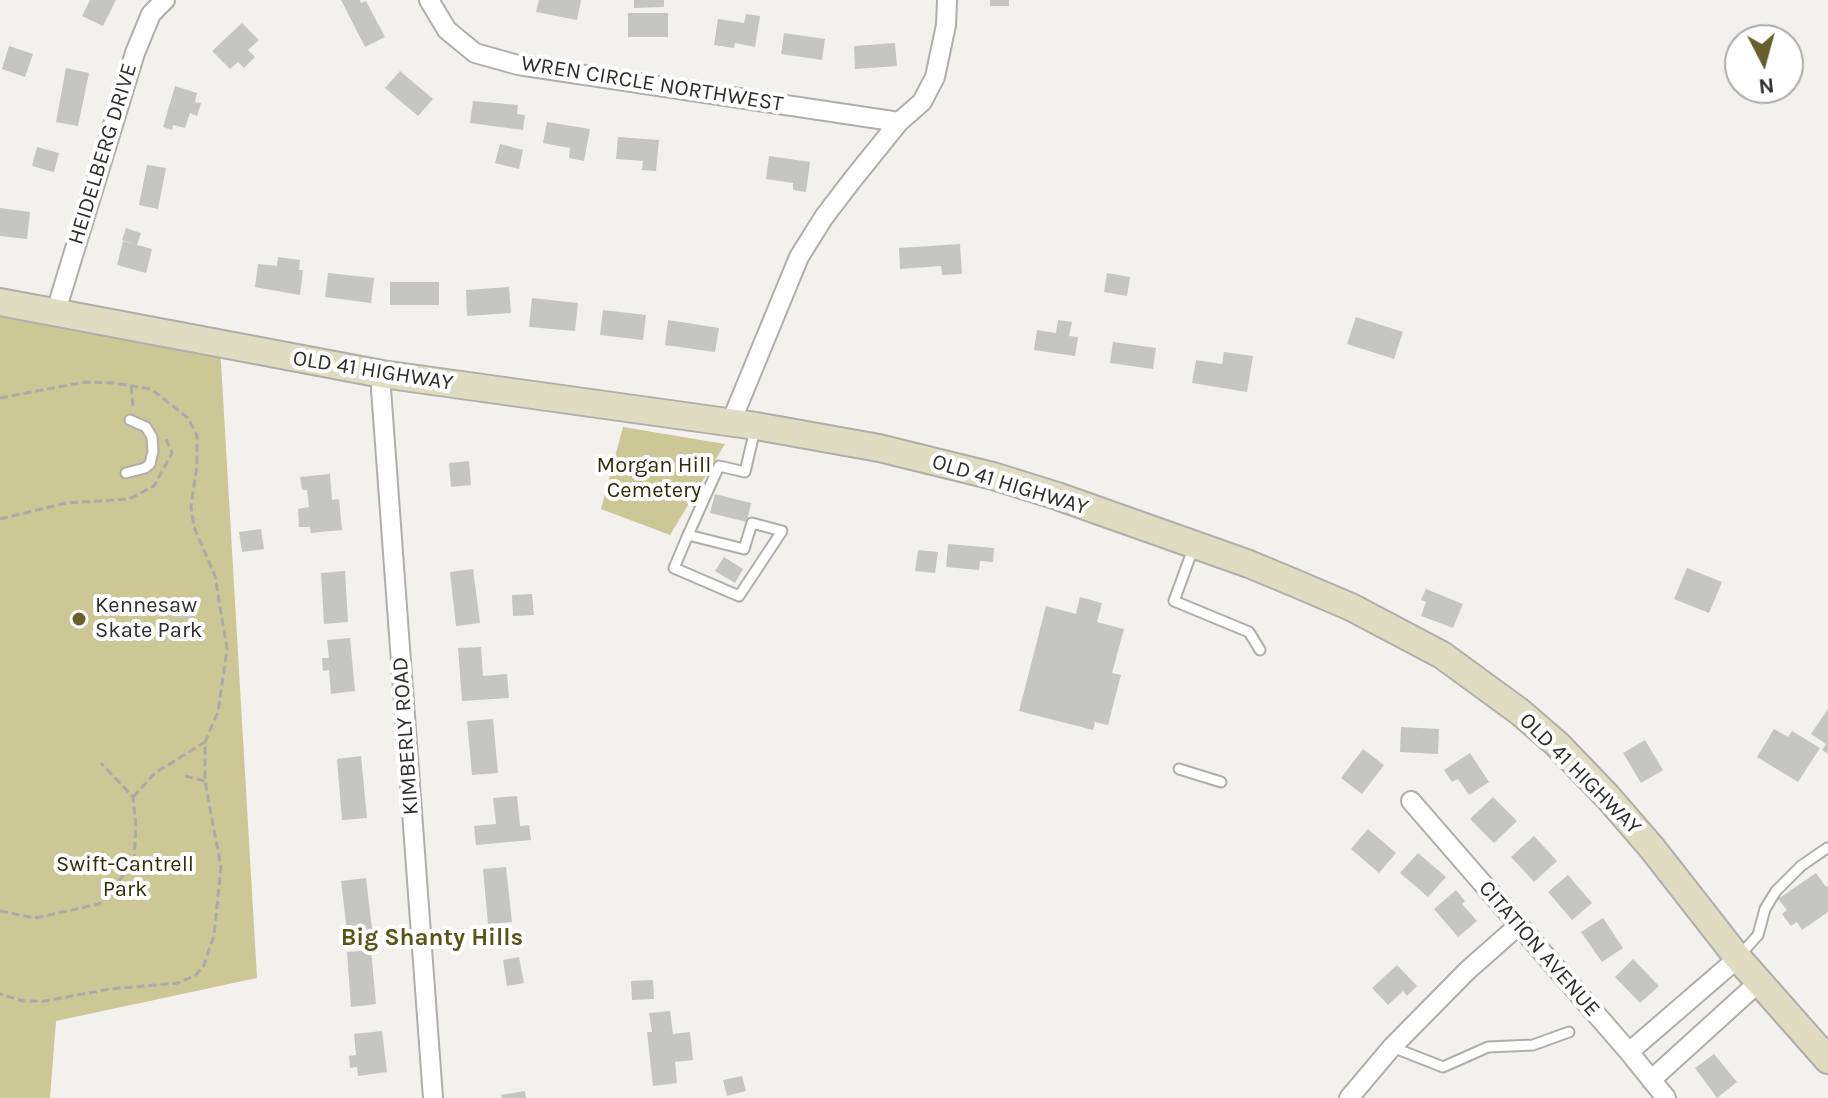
<!DOCTYPE html>
<html>
<head>
<meta charset="utf-8">
<style>
  body { margin:0 }
  #map { position:relative; width:1828px; height:1098px; overflow:hidden; background:#f2f1ed; font-family:Karla,sans-serif }
  canvas { display:block }
  .north { position:absolute; left:1724px; top:24px; width:80px; height:80px; box-sizing:border-box; background:#fff; border:2px solid #ababab; border-radius:50%; rotate:174deg; font-size:22px; font-weight:700; line-height:32px; text-align:center; color:#2e2e2c }
  .north::after { content:''; display:block; margin:auto; width:28px; height:36px; background:#655f2c; clip-path:polygon(50% 0,100% 100%,50% 72%,0 100%) }
</style>
</head>
<body>
<div id="map">
<canvas width="1828" height="1098"></canvas>
<div class="north">N</div>
</div>
<script>
const context = document.querySelector('canvas').getContext('2d');
context.lineJoin = 'round';
function fill(path, color) { context.fillStyle = color; context.fill(path, 'evenodd'); }
const poly = rows => new Path2D(rows.map(r => 'M' + r).join(''));
function stroke(path, color, width, dash) { context.strokeStyle = color; context.lineWidth = width; context.lineCap = dash ? 'butt' : 'round'; context.setLineDash(dash || []); context.stroke(path); }
function write(font, color, halo, rows, align = 'center') {
  context.font = font + ' Karla,sans-serif'; context.lineWidth = 8; context.setLineDash([]); context.textBaseline = 'middle'; context.strokeStyle = halo; context.fillStyle = color; for (const [text, x, y, turn = 0] of rows) {
    context.save(); context.translate(x, y); context.rotate((+turn || 0) * Math.PI / 180); context.textAlign = isNaN(turn) ? turn : align; if (halo) context.strokeText(text, 0, 0); context.fillText(text, 0, 0); context.restore();
  }
}
fill(poly([
  [0,303,220,345,257,978,56,1021,50,1098,0,1098],
  [623,427,725,444,670,535,601,509]
]), '#ccc896');
fill(poly([
  [90,0,116,0,103,26,82,16],
  [341,0,360,0,361,3,366,1,385,37,365,47],
  [539,0,581,0,577,20,536,12],
  [634,0,664,0,664,7,634,8],
  [990,0,1009,0,1009,6,990,6],
  [628,13,668,13,668,37,628,37],
  [746,14,760,16,755,47,735,43,734,48,714,45,718,19,744,23],
  [242,23,259,40,248,50,255,57,244,68,238,62,230,69,212,51],
  [784,33,825,39,822,60,781,54],
  [895,43,897,66,855,69,854,46],
  [9,46,33,54,25,77,2,69],
  [66,68,89,73,78,126,56,122],
  [400,71,433,99,418,116,385,88],
  [175,86,197,93,195,102,201,103,197,116,190,113,185,128,173,125,172,130,163,127],
  [473,101,518,105,517,114,525,115,523,130,470,123],
  [547,122,590,129,584,161,569,158,570,148,543,143],
  [618,137,659,140,656,171,642,170,643,161,616,159],
  [500,144,523,150,519,169,495,163],
  [37,147,59,153,54,172,32,166],
  [769,156,810,162,806,192,793,190,793,183,766,179],
  [147,165,166,168,158,209,139,205],
  [0,208,30,212,27,239,0,236],
  [126,228,141,233,137,245,152,249,146,273,117,265,123,241,134,244,122,240],
  [960,244,962,274,942,275,941,266,900,269,899,248],
  [278,257,300,260,299,270,303,270,300,295,255,287,258,264,277,266],
  [328,273,374,278,371,303,325,297],
  [1107,273,1130,277,1127,296,1104,292],
  [390,282,439,282,439,305,390,305],
  [509,287,511,313,467,316,466,290],
  [532,298,578,303,575,331,529,327],
  [603,310,646,315,643,340,600,335],
  [1356,317,1403,332,1394,359,1347,344],
  [668,320,719,328,715,352,665,345],
  [1058,320,1072,322,1069,336,1078,337,1075,356,1034,350,1037,330,1056,333],
  [1113,342,1156,348,1153,369,1110,363],
  [1224,352,1253,356,1247,392,1192,383,1196,360,1222,364],
  [469,461,471,485,451,487,449,463],
  [330,474,332,500,339,499,342,530,311,533,310,527,299,527,298,509,309,507,307,490,302,490,300,477],
  [715,494,751,503,747,522,710,513],
  [261,529,264,549,242,552,239,532],
  [948,544,994,548,993,562,980,561,979,570,946,567],
  [918,550,938,552,935,573,915,571],
  [724,557,743,569,735,583,715,571],
  [1687,568,1722,582,1709,613,1674,599],
  [473,569,480,623,456,626,450,572],
  [345,571,348,622,324,624,321,573],
  [1426,589,1463,604,1453,628,1421,616,1426,602,1421,600],
  [532,594,534,615,513,616,512,595],
  [1080,597,1102,603,1097,622,1124,629,1112,673,1121,675,1108,725,1095,722,1093,730,1019,711,1046,606,1076,614],
  [175,600,193,601,191,619,174,618],
  [350,638,355,691,331,694,329,670,323,671,322,658,329,658,327,640],
  [481,647,483,676,507,674,509,698,462,701,458,648],
  [1828,709,1828,754,1822,750,1826,744,1811,734],
  [493,719,498,773,472,775,467,721],
  [1401,727,1439,729,1438,754,1400,752],
  [1774,729,1788,737,1792,731,1820,748,1798,782,1757,757],
  [1645,740,1663,770,1641,783,1623,753],
  [1363,749,1384,765,1362,794,1341,778],
  [1470,753,1489,782,1469,795,1458,779,1452,782,1444,770],
  [361,756,367,818,342,820,337,759],
  [517,796,520,826,529,825,531,840,476,845,474,826,496,824,493,798],
  [1493,797,1517,821,1494,843,1470,819],
  [1368,829,1396,853,1379,873,1351,849],
  [1534,836,1557,861,1534,882,1511,857],
  [1418,853,1446,877,1428,897,1400,873],
  [506,867,512,922,488,924,483,869],
  [1816,873,1826,887,1828,886,1828,912,1802,930,1797,922,1791,926,1782,914,1787,910,1778,899],
  [1568,875,1592,903,1572,920,1548,892],
  [366,878,372,929,347,932,341,881],
  [1456,890,1465,901,1462,904,1477,921,1458,937,1434,909],
  [1603,918,1623,948,1602,962,1581,932],
  [371,950,376,1004,351,1007,347,952],
  [519,957,524,983,507,986,503,960],
  [1633,959,1659,986,1640,1003,1615,977],
  [1397,965,1417,986,1407,996,1403,991,1388,1005,1372,988],
  [653,980,654,999,632,1000,631,981],
  [670,1011,673,1034,690,1032,693,1060,675,1062,677,1083,653,1086,647,1032,652,1032,649,1013],
  [382,1031,387,1072,358,1076,357,1067,350,1068,349,1056,356,1055,354,1034],
  [1714,1054,1737,1082,1717,1098,1695,1068],
  [742,1076,746,1091,727,1096,723,1080],
  [525,1091,526,1098,502,1098,501,1095]
]), '#c5c5c1');
const service = poly([
  [126,473,145,468,150,464,153,451,152,437,146,427,130,420],
  [688,535,674,568,739,596,782,531,752,523,744,549,688,535,719,466,745,472,755,429],
  [1194,546,1174,601,1249,632,1260,650],
  [1179,769,1221,782],
  [1740,955,1758,935,1765,909,1776,891,1801,866,1827,848],
  [1392,1047,1443,1067,1488,1047,1533,1045,1569,1032]
]);
const minor = poly([
  [429,0,447,30,475,53,518,65,899,122],
  [55,314,135,53,151,14,165,0],
  [382,374,381,389,433,1098],
  [731,422,799,257,824,217,853,179,899,122,922,102,935,77,946,25,947,0],
  [1411,801,1629,1052,1666,1098],
  [1629,1052,1738,958],
  [1651,1080,1759,982],
  [1349,1098,1392,1047,1468,970,1519,925]
]);
const secondary = poly([
  [0,302,382,374,756,426,879,448,993,476,1057,496,1249,564,1297,584,1351,607,1442,655,1520,712,1557,744,1607,796,1652,848,1738,958,1828,1060]
]);
stroke(service, '#afaeaa', 13);
stroke(minor, '#afaeaa', 22);
stroke(secondary, '#afaeaa', 30);
stroke(poly([
  [131,386,133,408],
  [0,398,85,382,114,383,151,389,188,418,197,436,197,465,191,506,194,527,215,576,227,649,218,712,205,742,205,781,221,867,214,935,204,965,196,975,178,983,110,989,45,1001,23,1001,0,994],
  [0,519,66,503,129,499,154,486,172,453,166,439],
  [185,776,205,781],
  [133,797,155,773,205,742],
  [0,911,35,918,99,904,134,863,136,826,133,797,101,763]
]), '#abaaa7', 3, [8, 4]);
stroke(service, '#fff', 9);
stroke(minor, '#fff', 18);
stroke(secondary, '#dfdcc1', 26);
for (const [x, y, r, color] of [
  [79,619,8,"#655f2c"]
]) { const dot = new Path2D(); dot.arc(x, y, r, 0, 2 * Math.PI); context.fillStyle = color; context.fill(dot); stroke(dot, '#fff', 3); }
write('22px', '#2e2e2c', '#fff', [
  ["WREN CIRCLE NORTHWEST",652,84,9],
  ["HEIDELBERG DRIVE",103,154,-73],
  ["OLD 41 HIGHWAY",373,371,9],
  ["OLD 41 HIGHWAY",1010,485,17],
  ["KIMBERLY ROAD",406,736,-94],
  ["OLD 41 HIGHWAY",1580,774,45],
  ["CITATION AVENUE",1539,949,49]
]);
write('22px', '#302c08', '#fff', [
  ["Morgan Hill",654,466],
  ["Cemetery",654,491],
  ["Swift-Cantrell",125,865],
  ["Park",125,890]
]);
write('22px', '#2e2e2c', '#fff', [
  ["Kennesaw",95,606],
  ["Skate Park",95,631]
], 'left');
write('bold 24px', '#5a5417', '#fff', [
  ["Big Shanty Hills",432,938]
]);
</script>
</body>
</html>
